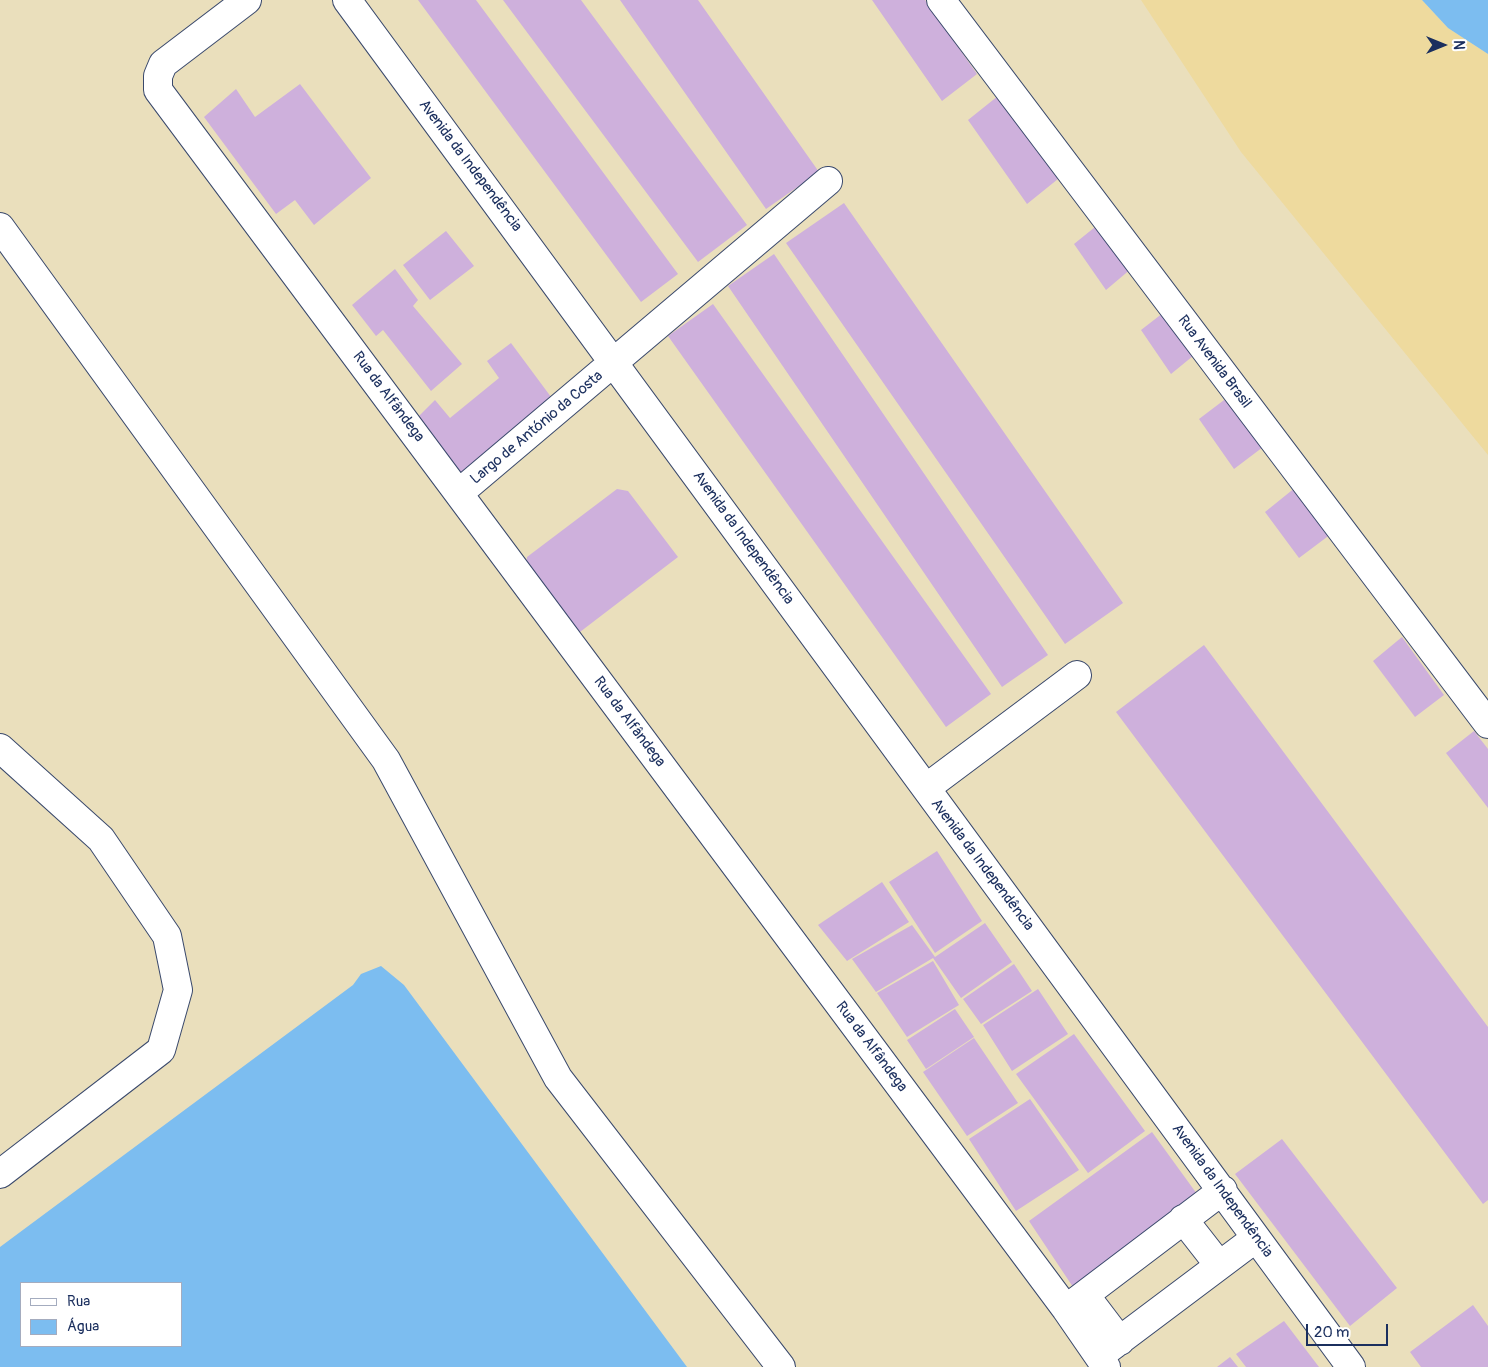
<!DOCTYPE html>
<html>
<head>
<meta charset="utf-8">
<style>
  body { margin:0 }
  #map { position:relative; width:1488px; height:1367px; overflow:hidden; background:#eadfbc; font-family:Pangolin,sans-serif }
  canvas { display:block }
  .legend { position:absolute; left:20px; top:1282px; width:162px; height:65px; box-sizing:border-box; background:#fff; border:1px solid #a4acbf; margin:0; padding:6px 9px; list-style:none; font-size:15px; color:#1b2f5e }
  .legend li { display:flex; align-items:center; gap:10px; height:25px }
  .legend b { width:25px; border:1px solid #a4acbf }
  .north { position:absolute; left:1418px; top:20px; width:50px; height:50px; -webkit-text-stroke:4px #fff; paint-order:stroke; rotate:90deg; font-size:14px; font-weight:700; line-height:20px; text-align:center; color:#1b2f5e }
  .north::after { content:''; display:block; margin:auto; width:18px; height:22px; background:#1b2f5e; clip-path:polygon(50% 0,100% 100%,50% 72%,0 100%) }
  .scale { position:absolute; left:1306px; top:1324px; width:82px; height:22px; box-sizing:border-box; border:2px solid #1b2f5e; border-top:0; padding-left:6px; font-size:15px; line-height:18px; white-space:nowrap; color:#1b2f5e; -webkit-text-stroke:4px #fff; paint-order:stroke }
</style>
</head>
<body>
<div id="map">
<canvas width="1488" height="1367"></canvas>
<ul class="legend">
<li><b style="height:6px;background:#fff"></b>Rua</li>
<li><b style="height:14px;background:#7cbdf0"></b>Água</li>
</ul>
<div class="north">N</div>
<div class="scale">20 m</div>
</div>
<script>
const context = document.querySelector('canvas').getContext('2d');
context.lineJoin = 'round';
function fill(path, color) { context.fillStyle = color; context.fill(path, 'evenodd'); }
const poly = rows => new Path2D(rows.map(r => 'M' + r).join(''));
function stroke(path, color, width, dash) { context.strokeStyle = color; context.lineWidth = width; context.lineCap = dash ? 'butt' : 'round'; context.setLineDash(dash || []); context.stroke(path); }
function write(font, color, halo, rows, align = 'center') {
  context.font = font + ' Pangolin,sans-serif'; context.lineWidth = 5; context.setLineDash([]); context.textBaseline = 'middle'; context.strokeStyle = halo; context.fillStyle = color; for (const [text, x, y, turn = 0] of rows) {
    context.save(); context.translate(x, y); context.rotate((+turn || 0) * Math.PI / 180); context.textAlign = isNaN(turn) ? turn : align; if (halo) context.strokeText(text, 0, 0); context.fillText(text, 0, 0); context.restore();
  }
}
fill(poly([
  [1141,0,1422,0,1448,28,1488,54,1488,455,1241,152]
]), '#eeda9e');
fill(poly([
  [1422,0,1488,0,1488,54,1448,28],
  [381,966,404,985,687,1367,0,1367,0,1247,353,985,361,974],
  [181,1283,181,1346,21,1346,21,1283]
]), '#7cbdf0');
fill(poly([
  [418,0,476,0,678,274,641,302],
  [503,0,581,0,747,225,698,262],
  [620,0,698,0,819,172,766,209],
  [872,0,925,0,977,74,942,101],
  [300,84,371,178,314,225,295,200,276,214,204,117,236,89,255,117],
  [998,96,1058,179,1027,204,968,120],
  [844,203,1123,603,1065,644,786,243],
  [1100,223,1132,268,1106,290,1074,244],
  [446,231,474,266,430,300,403,265],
  [774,254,1048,655,1002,687,728,286],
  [395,269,418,300,413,306,462,364,431,391,383,330,376,336,352,305],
  [713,304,991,694,946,727,668,336],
  [1163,313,1193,356,1171,374,1141,330],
  [511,343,554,401,458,478,413,422,435,400,450,418,499,378,487,361],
  [1232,394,1267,444,1234,469,1199,419],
  [1296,487,1331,534,1299,558,1265,512],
  [617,489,628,491,678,557,576,635,526,566,527,557],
  [1402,637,1444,695,1415,717,1373,661],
  [1204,645,1488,1027,1488,1200,1483,1204,1116,712],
  [1474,731,1488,749,1488,808,1446,753],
  [937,851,982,921,935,953,889,882],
  [882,882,909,922,847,961,818,925],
  [985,923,1012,962,961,998,933,958,876,992,852,959,912,925,935,957],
  [933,961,959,1005,907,1037,877,993],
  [1014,964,1032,991,981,1024,963,999],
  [1038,989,1068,1034,1012,1071,983,1025],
  [955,1009,974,1037,926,1069,907,1040],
  [1074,1034,1145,1131,1088,1173,1016,1074],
  [974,1038,1018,1103,967,1136,923,1072],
  [1030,1099,1079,1170,1016,1211,969,1139],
  [1152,1132,1197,1194,1073,1287,1029,1221],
  [1282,1139,1397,1288,1350,1326,1235,1174],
  [1473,1305,1488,1326,1488,1367,1421,1367,1410,1352],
  [1284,1321,1319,1367,1246,1367,1236,1354],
  [1230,1357,1238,1367,1217,1367]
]), '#ceb0dc');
const minor = poly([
  [247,0,163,64,158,76,158,90,1066,1309,1106,1367],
  [347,0,1351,1367],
  [941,0,1488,724],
  [0,227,386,760,558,1078,781,1367],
  [459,493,828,181],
  [0,748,101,839,167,936,178,990,161,1050,0,1174],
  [926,788,1077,675],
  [1183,1219,1219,1265],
  [1085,1295,1120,1341],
  [1066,1309,1223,1190],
  [1099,1356,1256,1238]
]);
stroke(minor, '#3a496c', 30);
stroke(minor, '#fff', 28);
write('15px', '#1b2f5e', '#fff', [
  ["Avenida da Independência",470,166,53],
  ["Rua Avenida Brasil",1214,362,53],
  ["Rua da Alfândega",388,397,53],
  ["Largo de António da Costa",537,428,-40],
  ["Avenida da Independência",743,538,54],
  ["Rua da Alfândega",629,722,53],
  ["Avenida da Independência",982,865,53],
  ["Rua da Alfândega",871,1047,53],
  ["Avenida da Independência",1222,1191,54]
]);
</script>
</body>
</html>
